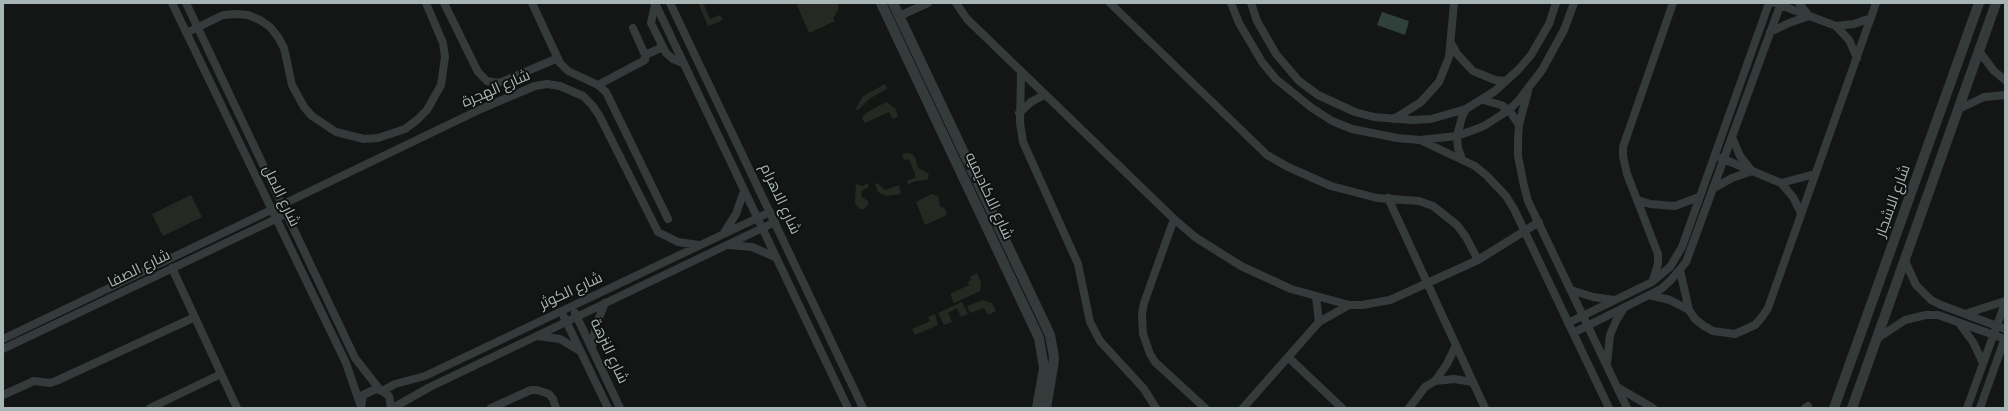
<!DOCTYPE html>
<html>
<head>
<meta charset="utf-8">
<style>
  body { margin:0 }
  #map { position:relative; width:2008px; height:411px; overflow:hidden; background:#141616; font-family:"PT Sans Narrow",sans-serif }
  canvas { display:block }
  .frame { position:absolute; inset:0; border:4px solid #a7b6b4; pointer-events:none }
</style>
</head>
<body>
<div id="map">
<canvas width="2008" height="411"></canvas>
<div class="frame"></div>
</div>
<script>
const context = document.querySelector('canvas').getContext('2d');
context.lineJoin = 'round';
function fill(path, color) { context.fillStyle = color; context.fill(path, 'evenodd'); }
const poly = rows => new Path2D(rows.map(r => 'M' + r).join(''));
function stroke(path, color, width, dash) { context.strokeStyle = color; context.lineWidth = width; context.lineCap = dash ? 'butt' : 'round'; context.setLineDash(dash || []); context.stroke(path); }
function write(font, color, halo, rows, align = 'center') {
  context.font = font + ' "PT Sans Narrow",Cairo,sans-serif'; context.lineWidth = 4; context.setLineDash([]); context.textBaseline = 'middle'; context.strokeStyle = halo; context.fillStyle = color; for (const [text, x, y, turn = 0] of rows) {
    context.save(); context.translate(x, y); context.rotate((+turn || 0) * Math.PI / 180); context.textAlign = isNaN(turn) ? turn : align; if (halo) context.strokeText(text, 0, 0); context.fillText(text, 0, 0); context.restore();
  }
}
fill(poly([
  [698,3,703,3,710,19,720,15,723,20,708,26],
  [796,3,838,3,838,10,833,18,835,21,809,33],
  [885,84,887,89,869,99,857,111,856,108,863,96],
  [886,102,895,108,898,116,893,119,889,112,865,123,862,118,866,113],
  [906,153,912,154,915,157,918,168,928,173,929,176,927,180,917,181,908,184,907,181,916,177,909,159,904,160,902,155],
  [867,183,869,187,864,189,861,193,862,197,868,201,869,204,864,209,860,209,855,204,856,184,863,186],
  [877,183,885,190,899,185,901,194,886,196,878,192,875,184],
  [932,194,938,196,940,206,945,209,947,215,925,225,916,202],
  [191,195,202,217,163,236,152,214],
  [977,273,981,283,980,291,954,303,950,294,969,285,968,282,971,280,970,277],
  [983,300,992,303,996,311,988,315,984,308,970,313,967,306],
  [962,302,968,314,961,317,957,308,948,313,952,322,944,325,938,313],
  [935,314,938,325,915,335,912,329,930,321,928,317]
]), '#262921');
fill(poly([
  [1382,12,1409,21,1405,35,1377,25]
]), '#30403a');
stroke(poly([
  [172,3,346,363,360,404],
  [186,3,355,358,380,390],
  [444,3,478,72,487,81,498,83,504,81,558,58],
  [532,3,560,63,568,71,598,85,606,92,668,219],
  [655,3,848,408],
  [670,3,863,408],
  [956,3,967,19,1174,219,1195,237,1241,266,1291,289,1349,305,1362,305,1390,300,1478,260,1539,222],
  [1110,3,1267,155,1288,167,1331,186,1377,198,1419,201,1433,206,1457,225,1466,237,1478,260],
  [1231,3,1239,23,1262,62,1276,79,1312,108,1332,121,1352,129,1397,138,1420,140,1457,136,1471,131,1484,126,1509,110,1519,100,1542,70,1564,30,1574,3],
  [1251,3,1257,21,1276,54,1299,81,1318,95,1355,112,1374,117,1412,120,1431,119,1466,109,1495,91,1519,69,1531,55,1549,24,1556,3],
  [1775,3,1836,26,1849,40,1857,58],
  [655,4,651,23,666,53,673,59,683,63],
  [899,16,928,3],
  [1836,26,1854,24,1871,18],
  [1770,32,1789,23,1809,16,1799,3],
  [186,33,223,15,236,14,248,15,260,20,270,27,278,37,284,48,292,85,304,107,312,116,336,132,364,139,378,138,405,129,417,120,427,110,441,85,445,57,443,43,426,3],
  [1451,43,1457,54,1473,71,1495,80,1506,81],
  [1979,51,1994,71,2005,80],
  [645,55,663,47],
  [1021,71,1020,123,1023,142,1078,264,1090,322,1100,341,1144,389,1156,408],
  [598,85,645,60,645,55,633,28],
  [1528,91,1519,125,1518,140,1518,156,1524,186,1528,201,1627,408],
  [1483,100,1501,105,1509,110,1519,125],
  [1959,109,1984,97,2005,95],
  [1019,113,1031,102,1044,95],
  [1394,119,1421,102,1439,82,1449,57,1454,3],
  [1422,141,1475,166,1486,175,1506,196,1514,209,1609,408],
  [1721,158,1781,183,1793,197,1801,213],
  [1462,159,1458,148,1457,136,1462,117,1466,109],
  [1781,183,1815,174],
  [1714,188,1732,178,1752,171,1740,156,1732,137],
  [1388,198,1485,408],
  [1638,200,1650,204,1675,206,1699,197],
  [1174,219,1144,303,1142,314,1143,334,1150,354,1155,362,1205,408],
  [724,233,736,214,744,191],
  [729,245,752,247,775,257],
  [1905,261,1916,285,1931,300,1941,305,2005,329],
  [172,268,237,408],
  [1680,270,1689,310,1695,319,1704,326,1713,331,1735,334,1755,325,1762,317,1768,308,1876,3],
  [1653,280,1658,264,1658,254,1627,174,1623,156,1623,147,1673,3],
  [1571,290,1593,297,1614,300],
  [1649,295,1670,300,1689,310],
  [1316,297,1319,322],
  [575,313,620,408],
  [1965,314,2005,301],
  [564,317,608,408],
  [1568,323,1652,282,1670,267,1682,247,1769,3],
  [1959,323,1973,342,1983,363],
  [1573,333,1661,289,1671,280,1686,262,1781,3],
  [537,336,560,339,580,351],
  [1878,338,1905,320,1926,315,1938,315,2005,339],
  [3,339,483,108,535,86,547,84,560,86,583,96,592,105,599,115,658,232,678,242,699,245],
  [592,347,596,325,605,303],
  [3,349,280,217],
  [1288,357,1342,408],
  [1607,363,1610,335,1616,321,1624,308],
  [1435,381,1447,364,1456,345],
  [1617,387,1653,408],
  [382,391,395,384,425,376,770,212],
  [3,395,34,381,50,383,56,381,195,317],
  [150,408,221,374],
  [361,408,363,395,376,389,382,391,389,396,391,408,398,405,430,387,775,222],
  [491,408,531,390,537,390,549,394,553,399,556,408],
  [1243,408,1319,322,1349,305],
  [1409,408,1425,387,1435,381,1454,379,1473,382],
  [1805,408,1808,406],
  [1967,408,2005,303],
  [1980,408,2005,338]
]), '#353b3b', 8);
stroke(poly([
  [881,3,1039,338,1044,368,1037,408],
  [893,3,1050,335,1054,357,1053,367,1046,408],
  [1834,408,1979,3],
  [1852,408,1996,3]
]), '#353b3b', 10);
write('15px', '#a7b6b4', '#0f1111', [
  ["شارع الهجرة",496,89,-23],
  ["شارع الامل",281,196,64],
  ["شارع الاكاديميه",989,196,65],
  ["شارع الاهرام",780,199,65],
  ["شارع الاشجار",1893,201,-70],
  ["شارع الصفا",139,269,-26],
  ["شارع الكوثر",571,291,-25],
  ["شارع النزهة",609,351,65]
]);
</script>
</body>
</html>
